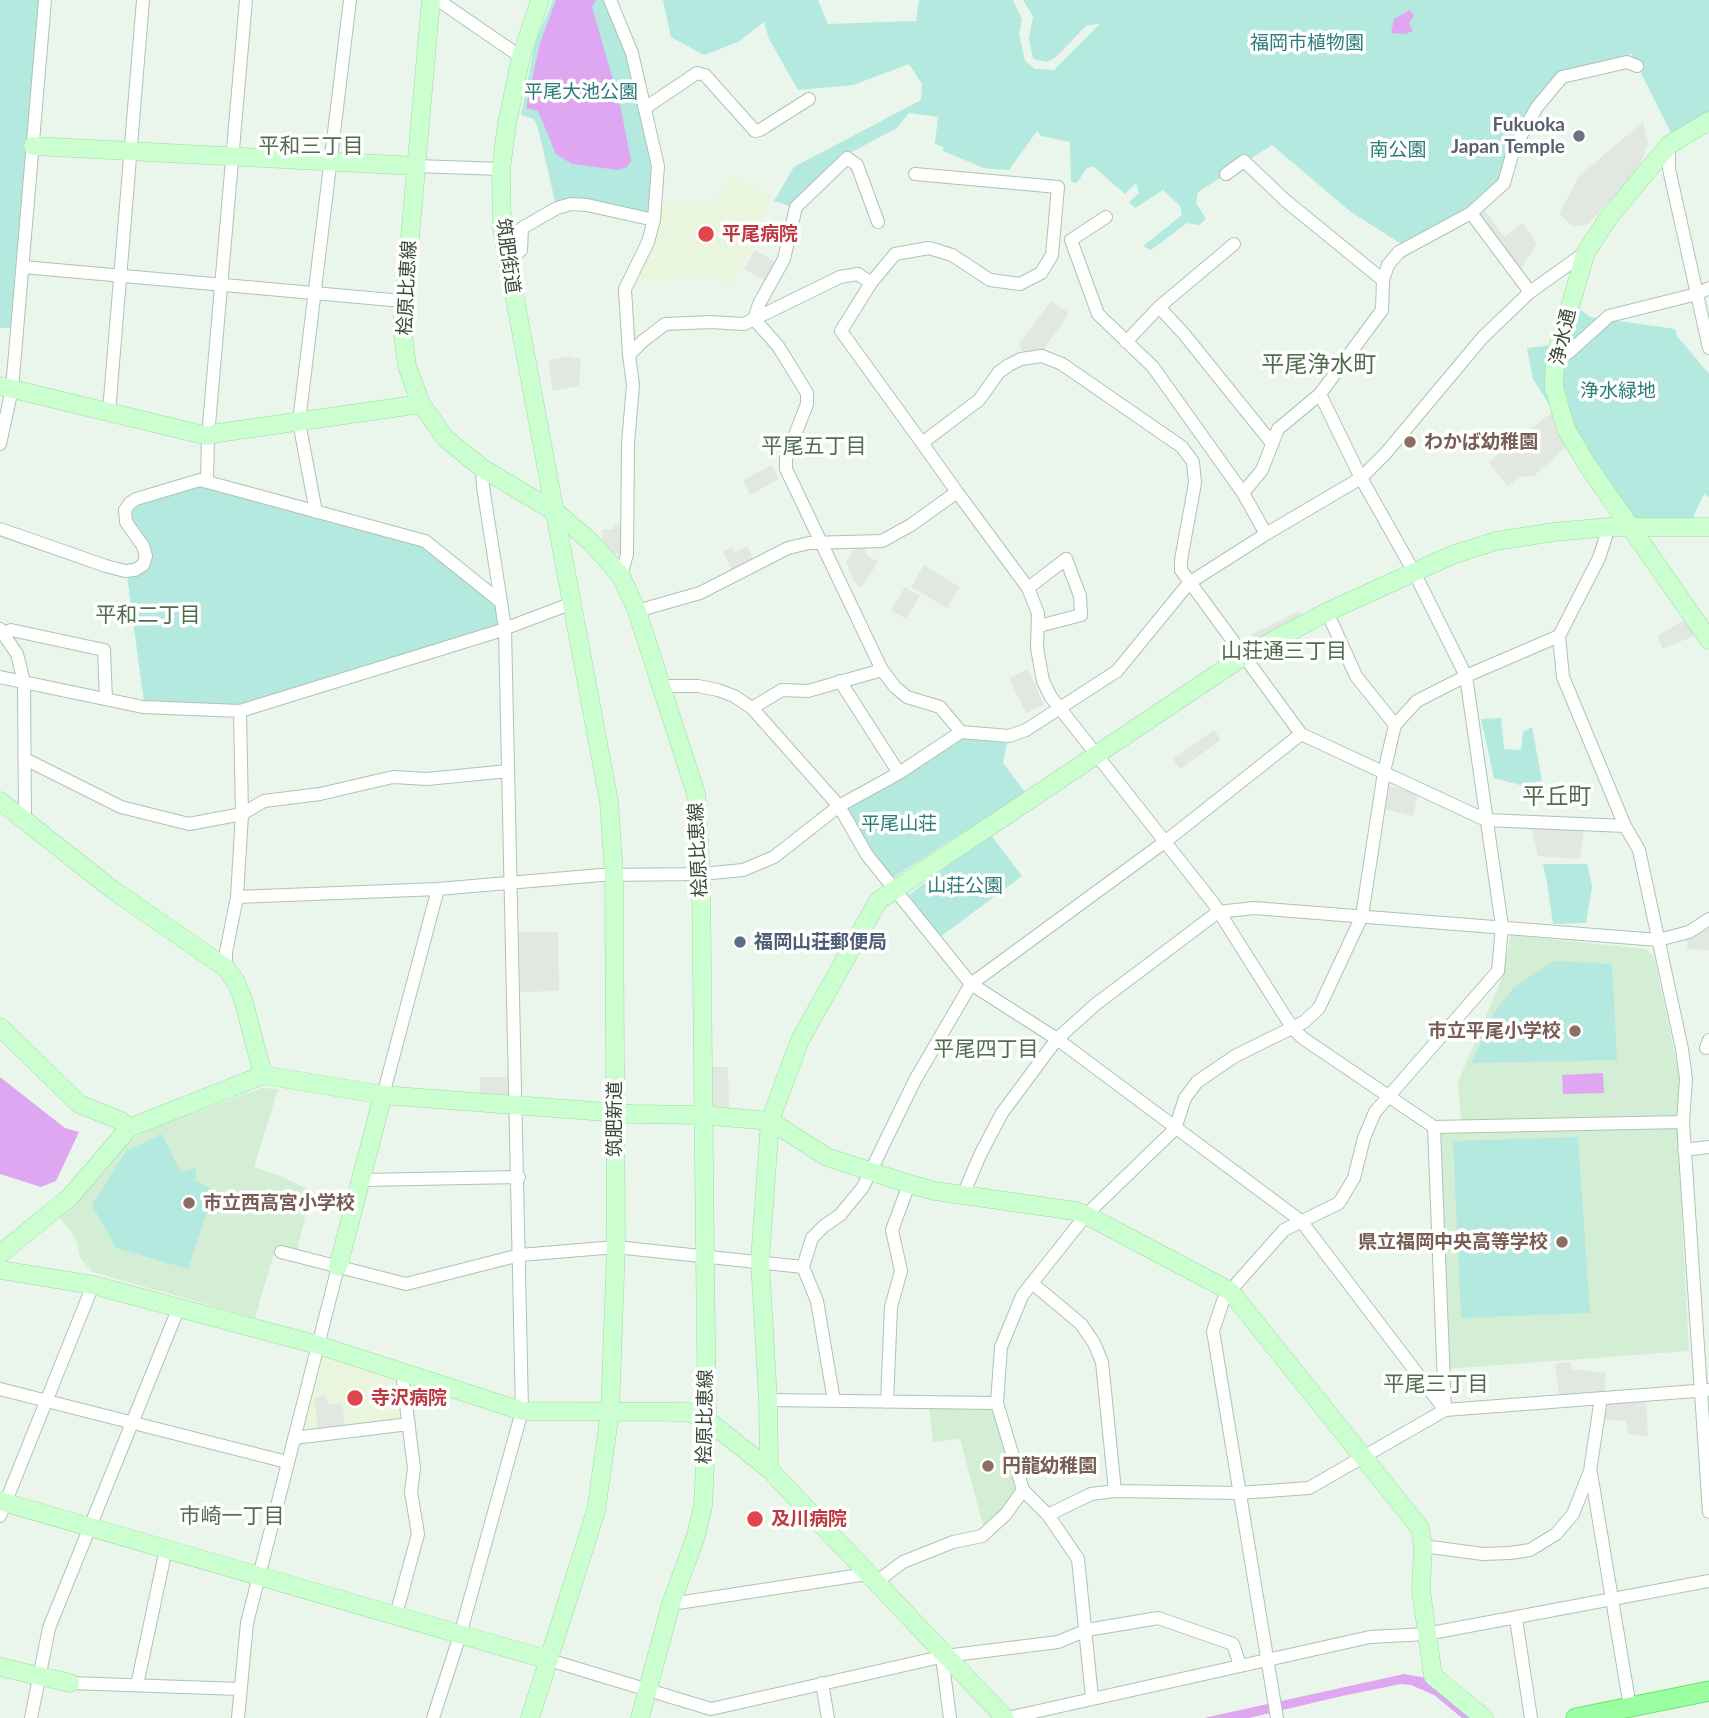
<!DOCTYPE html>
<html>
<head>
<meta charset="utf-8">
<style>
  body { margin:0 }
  canvas { display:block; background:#eaf5eb }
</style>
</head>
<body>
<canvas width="1709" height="1718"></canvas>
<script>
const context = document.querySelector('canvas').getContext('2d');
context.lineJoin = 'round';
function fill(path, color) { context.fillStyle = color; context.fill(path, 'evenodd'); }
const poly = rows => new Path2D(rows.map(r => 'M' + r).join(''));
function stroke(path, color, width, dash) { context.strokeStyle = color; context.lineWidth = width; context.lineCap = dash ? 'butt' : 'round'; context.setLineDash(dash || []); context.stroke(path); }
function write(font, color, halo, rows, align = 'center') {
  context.font = font + ' Lato,"Noto Sans JP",sans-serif'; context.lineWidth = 7; context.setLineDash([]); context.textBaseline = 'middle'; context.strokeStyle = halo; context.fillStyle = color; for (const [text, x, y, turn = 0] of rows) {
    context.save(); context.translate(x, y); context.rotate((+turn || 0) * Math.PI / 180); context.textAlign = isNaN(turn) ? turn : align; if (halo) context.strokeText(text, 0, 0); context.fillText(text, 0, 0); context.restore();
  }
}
fill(poly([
  [1511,935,1646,949,1654,956,1681,1083,1677,1117,1461,1120,1458,1082,1501,981],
  [261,1088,278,1089,254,1167,283,1177,311,1191,297,1251,276,1246,255,1318,92,1272,80,1257,76,1239,58,1215,125,1142,158,1126],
  [1677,1127,1689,1351,1446,1369,1437,1134],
  [929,1405,993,1407,1016,1490,1009,1503,984,1529,960,1439,933,1442]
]), '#d4eed6');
fill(poly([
  [731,174,771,196,751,251,729,287,713,279,633,281,653,244,663,204,714,202],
  [323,1354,396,1376,402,1420,306,1433,303,1430]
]), '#eaf5de');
fill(poly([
  [0,0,41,0,12,328,0,328],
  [553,0,605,0,623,38,646,129,653,185,651,215,589,199,555,201,538,128,534,119,521,115,535,43],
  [663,0,818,0,828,24,916,21,919,0,1013,0,1022,20,1019,34,1025,61,1035,69,1054,70,1100,24,1087,25,1056,57,1047,62,1033,59,1029,39,1033,16,1023,0,1709,0,1709,112,1677,134,1671,133,1631,53,1628,57,1561,74,1501,182,1480,199,1403,245,1351,212,1272,145,1198,192,1196,203,1206,219,1199,225,1187,223,1151,250,1143,246,1182,215,1180,206,1163,190,1135,208,1129,202,1139,193,1136,183,1125,194,1093,166,1086,169,1077,183,1071,182,1070,142,1041,136,1037,131,1009,170,984,168,943,151,943,147,935,144,938,117,909,113,897,128,846,155,795,208,774,201,794,167,921,100,922,84,909,64,853,85,798,90,769,39,764,22,738,42,704,55,671,37],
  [1581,310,1590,317,1675,329,1677,336,1709,374,1709,497,1704,494,1689,526,1639,522,1608,481,1590,469,1533,379,1527,348,1561,344],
  [204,485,423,546,498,607,498,626,243,706,144,702,127,576,145,570,152,552,130,521,134,506],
  [1501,718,1504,749,1521,750,1523,732,1532,727,1542,780,1524,786,1494,778,1481,719],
  [961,738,1007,743,1003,763,1025,792,891,879,870,858,844,810],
  [990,834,1022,876,940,937,909,895],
  [1543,864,1587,864,1592,886,1586,923,1553,924,1547,882],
  [1554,961,1612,964,1617,1060,1472,1063,1491,1017,1513,988],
  [162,1134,181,1172,196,1168,196,1181,214,1190,188,1269,116,1248,92,1205,126,1151],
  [1578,1137,1590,1313,1461,1318,1453,1141]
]), '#b3e9de');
fill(poly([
  [1643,122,1648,144,1638,170,1588,224,1574,227,1559,214,1579,176],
  [1485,211,1504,237,1523,223,1537,244,1520,270,1480,214],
  [755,250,778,264,768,282,744,269],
  [1051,301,1069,313,1044,349,1022,351,1019,343],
  [571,356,573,358,581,358,579,386,553,391,548,360],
  [1551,413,1567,446,1534,476,1519,477,1508,487,1488,462],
  [772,465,779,479,750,495,743,480],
  [620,524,620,554,612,553,602,542,602,530,613,529,614,525],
  [747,546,753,558,732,569,723,552,732,547,735,552],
  [864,547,867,555,878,562,861,588,854,581,846,562,854,550],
  [924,565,960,587,947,608,911,587],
  [905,587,920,596,906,619,891,610],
  [1299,611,1303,618,1255,641,1252,634],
  [1687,618,1694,636,1662,649,1658,636],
  [1028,669,1044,705,1026,713,1009,678],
  [1214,730,1221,740,1180,769,1173,759],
  [1389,786,1418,793,1413,816,1384,809],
  [1531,826,1584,829,1580,859,1538,856],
  [1709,922,1709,950,1687,949,1687,936],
  [519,932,558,932,559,991,520,992],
  [710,1067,728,1067,729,1108,711,1108],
  [480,1077,509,1077,509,1098,480,1097],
  [1571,1362,1571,1369,1606,1373,1604,1392,1559,1395,1555,1364],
  [326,1396,328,1405,342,1403,345,1426,318,1429,314,1397],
  [1646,1399,1648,1436,1628,1434,1626,1421,1601,1419,1605,1402]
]), '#e2e7e2');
fill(poly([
  [556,0,596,0,592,7,620,104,631,161,627,167,618,170,572,164,556,154,538,111,526,108,540,43],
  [1410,10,1414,16,1409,23,1413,31,1405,34,1391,33,1394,19],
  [1603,1073,1604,1093,1563,1094,1562,1075],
  [0,1077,65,1128,79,1132,56,1181,41,1187,0,1174],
  [1404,1674,1427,1678,1472,1718,1462,1718,1434,1695,1411,1685,1401,1684,1342,1696,1249,1718,1204,1718]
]), '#dfa7f1');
const street = poly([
  [438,0,521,57],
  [610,0,632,53,658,166,654,220,648,242,625,289,629,355,643,341,665,324,710,322,744,324,840,277,858,274,871,283,841,331,922,443,979,400,999,372,1009,365,1021,359,1042,356,1062,364,1182,447,1193,462,1195,483,1181,560,1181,570,1301,734],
  [645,108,697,73,705,75,755,131,760,130,809,99],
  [1669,145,1669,169,1709,348],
  [416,166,501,169],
  [1226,174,1244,161,1286,201,1383,280],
  [1471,213,1504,183,1514,148,1537,107,1562,77,1627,62,1637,66],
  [1106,217,1071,240,1098,314,1153,367,1243,493],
  [878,222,857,165,847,158,796,207,784,259,759,304,754,319,778,346,807,393,807,404,786,458,786,469,882,670],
  [507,262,521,250,522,228,557,208,571,204,587,205,654,220],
  [23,267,403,301],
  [871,283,895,254,929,248,952,255,990,280,1020,284,1041,273,1052,255,1058,187,915,174],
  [1159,307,1184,334,1271,442],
  [1126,342,1159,307,1234,244],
  [1555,358,1568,353,1609,316,1697,294,1709,288],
  [109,412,143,0],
  [0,444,12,389,45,0],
  [482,468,483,487,501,602],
  [207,481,208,436,246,0],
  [957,492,1028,588,1038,613,1037,648,1043,681,1051,697,1214,904,1293,1029,1304,1039,1434,1127,1683,1122],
  [316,512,299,422,350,0],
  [1609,527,1599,558,1559,636,1563,677,1625,826],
  [0,529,106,566,125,571,135,570,143,565,146,556,143,546,126,522,125,510,130,503,136,499,200,480,425,541,501,602,505,629,522,1411,460,1635,433,1718],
  [1266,534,1243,493,1262,470,1278,429,1320,394,1382,310,1383,280,1388,265,1399,252,1471,213,1530,292],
  [621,576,627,554,628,443,633,385,629,355],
  [1028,588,1066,559,1080,596,1081,615,1039,626],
  [637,611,700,593,788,548,809,543,882,541,911,525,957,492,922,443],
  [1327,612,1356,676,1395,725],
  [0,629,17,654,24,682,25,820],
  [3,633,11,630,104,650,106,699],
  [0,677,143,707,240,711,496,632,570,604],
  [840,681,899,773],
  [662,686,698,686,718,690,734,696,752,708,839,806,867,855,971,984,1057,1039,1301,1221,1445,1410],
  [752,708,782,690,808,691,882,670,895,687,907,697,940,707,961,732],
  [25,759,121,807,189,824,242,814,240,711],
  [237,897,438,889,601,875,701,874,743,870,774,857,839,806,899,773,961,732,1009,736,1026,730,1117,671,1189,583,1266,534,1361,478,1385,454,1483,337,1530,292,1586,252],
  [226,968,226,952,237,897,242,814,264,801,320,794,393,777,427,779,508,771],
  [1706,1048,1709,1040],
  [383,1095,438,889],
  [1434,1127,1445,1410],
  [1684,1150,1709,1147],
  [362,1180,519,1177],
  [963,1195,980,1155,1002,1113,1057,1039,1096,1004,1218,912,1254,908,1658,940,1689,932,1709,919],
  [281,1252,406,1284,520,1255,616,1247,803,1267],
  [1032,1283,1022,1296,1001,1347,997,1403,1023,1490,1048,1515,1078,1559,1092,1698],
  [0,1389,287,1462],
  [768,1400,997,1403],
  [834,1401,817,1301,803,1267,812,1238,824,1226,840,1215,863,1187,915,1080,971,984,1166,841,1301,734,1486,820,1625,826,1639,850,1682,1049,1686,1079,1683,1122,1709,1512],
  [887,1402,891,1307,901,1271,892,1230,909,1184],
  [294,1438,409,1424],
  [1591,1473,1630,1707],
  [1115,1491,1102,1362,1094,1343,1081,1324,1032,1283,1086,1215,1175,1129,1185,1098,1197,1082,1235,1056,1304,1022,1319,1008,1362,916,1384,772,1395,725,1417,701,1466,676,1559,636],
  [1048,1515,1091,1494,1115,1491,1239,1493,1309,1488,1445,1410,1709,1390],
  [0,1516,93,1285],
  [1423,1546,1483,1554,1510,1553,1530,1550,1556,1534,1573,1514,1590,1471,1601,1398],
  [875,1583,903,1562,953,1542,982,1536,1006,1514,1023,1490],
  [671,1604,867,1574],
  [396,1615,418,1534,411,1492,414,1468,402,1373],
  [1516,1619,1531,1718],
  [942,1657,950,1718],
  [549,1660,711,1709,945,1656,1058,1642,1087,1630,1158,1618,1233,1644,1240,1665],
  [70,1683,240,1689],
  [822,1683,828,1718],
  [137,1685,166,1549],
  [31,1718,49,1628,179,1307],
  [238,1718,247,1623,338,1267],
  [1007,1718,1370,1637,1426,1634,1709,1581],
  [1277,1718,1213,1331,1223,1301,1230,1291,1284,1230,1339,1203,1354,1178,1364,1138,1375,1112,1498,971,1502,926,1466,676,1414,572,1361,478,1320,394]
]);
const secondary = poly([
  [431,0,402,327,407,366,421,404,446,439,482,468,557,513,591,542,621,576,637,611,696,794,701,874,705,1257,707,1420,703,1506,696,1536,671,1604,640,1718],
  [1709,121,1669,145,1609,217,1586,252,1555,358,1554,387,1566,429,1588,466,1709,640],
  [33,146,416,166],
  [0,386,208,436,218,433,421,404],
  [0,801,113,890,226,968,236,982,243,999,263,1075],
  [0,1027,79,1104,121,1121,129,1128],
  [0,1254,70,1197,129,1128,263,1075,383,1095,632,1114,702,1115,770,1121,827,1157,909,1184,935,1191,1075,1211,1086,1215,1230,1291,1420,1528,1423,1546,1421,1590,1433,1676,1484,1718],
  [338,1267,383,1095],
  [0,1270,93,1285,318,1345,522,1411,688,1412,707,1420,769,1469,1005,1718],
  [769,1469,768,1400,760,1261,770,1121,800,1040,878,901,1244,656,1327,612,1452,555,1496,541,1554,532,1609,527,1709,527],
  [0,1501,549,1660],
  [0,1667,70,1683],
  [530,1718,596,1511,610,1412,616,1247,614,875,609,802,502,229,501,169,507,124,521,57,540,0]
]);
const primary = poly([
  [1576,1718,1709,1691]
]);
stroke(street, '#afc4b0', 14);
stroke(secondary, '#9edba4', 19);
stroke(primary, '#68e56e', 21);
stroke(street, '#fff', 12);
stroke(secondary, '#cbffd0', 18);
stroke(primary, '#9affa0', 19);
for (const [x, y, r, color] of [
  [1579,136,7,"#6b7280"],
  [706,234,9,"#e0444e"],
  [1410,442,7,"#8d6e63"],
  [740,942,7,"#5c6f8a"],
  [1575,1031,7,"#8d6e63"],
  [189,1203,7,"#8d6e63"],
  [1562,1242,7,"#8d6e63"],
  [355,1398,9,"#e0444e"],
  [988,1466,7,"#8d6e63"],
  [755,1519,9,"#e0444e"]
]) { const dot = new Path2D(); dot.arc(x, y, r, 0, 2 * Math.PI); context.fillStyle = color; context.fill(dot); stroke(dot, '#fff', 2.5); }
write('19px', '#2a7d7a', '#fff', [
  ["福岡市植物園",1307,43],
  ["平尾大池公園",581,92],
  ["南公園",1398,150],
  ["浄水緑地",1618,391],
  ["平尾山荘",899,824],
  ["山荘公園",965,886]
]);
write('bold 19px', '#5b616d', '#fff', [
  ["Fukuoka",1565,125],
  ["Japan Temple",1565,147]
], 'right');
write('bold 19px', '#be3a42', '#fff', [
  ["平尾病院",722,234],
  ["寺沢病院",371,1398],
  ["及川病院",771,1519]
], 'left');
write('19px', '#394938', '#fff', [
  ["筑肥街道",508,256,82],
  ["桧原比恵線",407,288,-87],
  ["浄水通",1563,337,-77],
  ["桧原比恵線",698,850,-93],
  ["筑肥新道",615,1119,-90],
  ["桧原比恵線",705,1417,-89]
]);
write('bold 19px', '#785e54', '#fff', [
  ["わかば幼稚園",1424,442],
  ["市立平尾小学校",1561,1031,"right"],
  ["市立西高宮小学校",203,1203],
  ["県立福岡中央高等学校",1548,1242,"right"],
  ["円龍幼稚園",1002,1466]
], 'left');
write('bold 19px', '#4e5e75', '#fff', [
  ["福岡山荘郵便局",754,942]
], 'left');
write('21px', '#516c4f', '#fff', [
  ["平和三丁目",311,146],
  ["平尾五丁目",814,446],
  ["平和二丁目",148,615],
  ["山荘通三丁目",1284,651],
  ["平尾四丁目",986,1049],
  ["平尾三丁目",1436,1384],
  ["市崎一丁目",232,1516]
]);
write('23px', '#516c4f', '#fff', [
  ["平尾浄水町",1319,365],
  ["平丘町",1557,797]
]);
</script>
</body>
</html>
